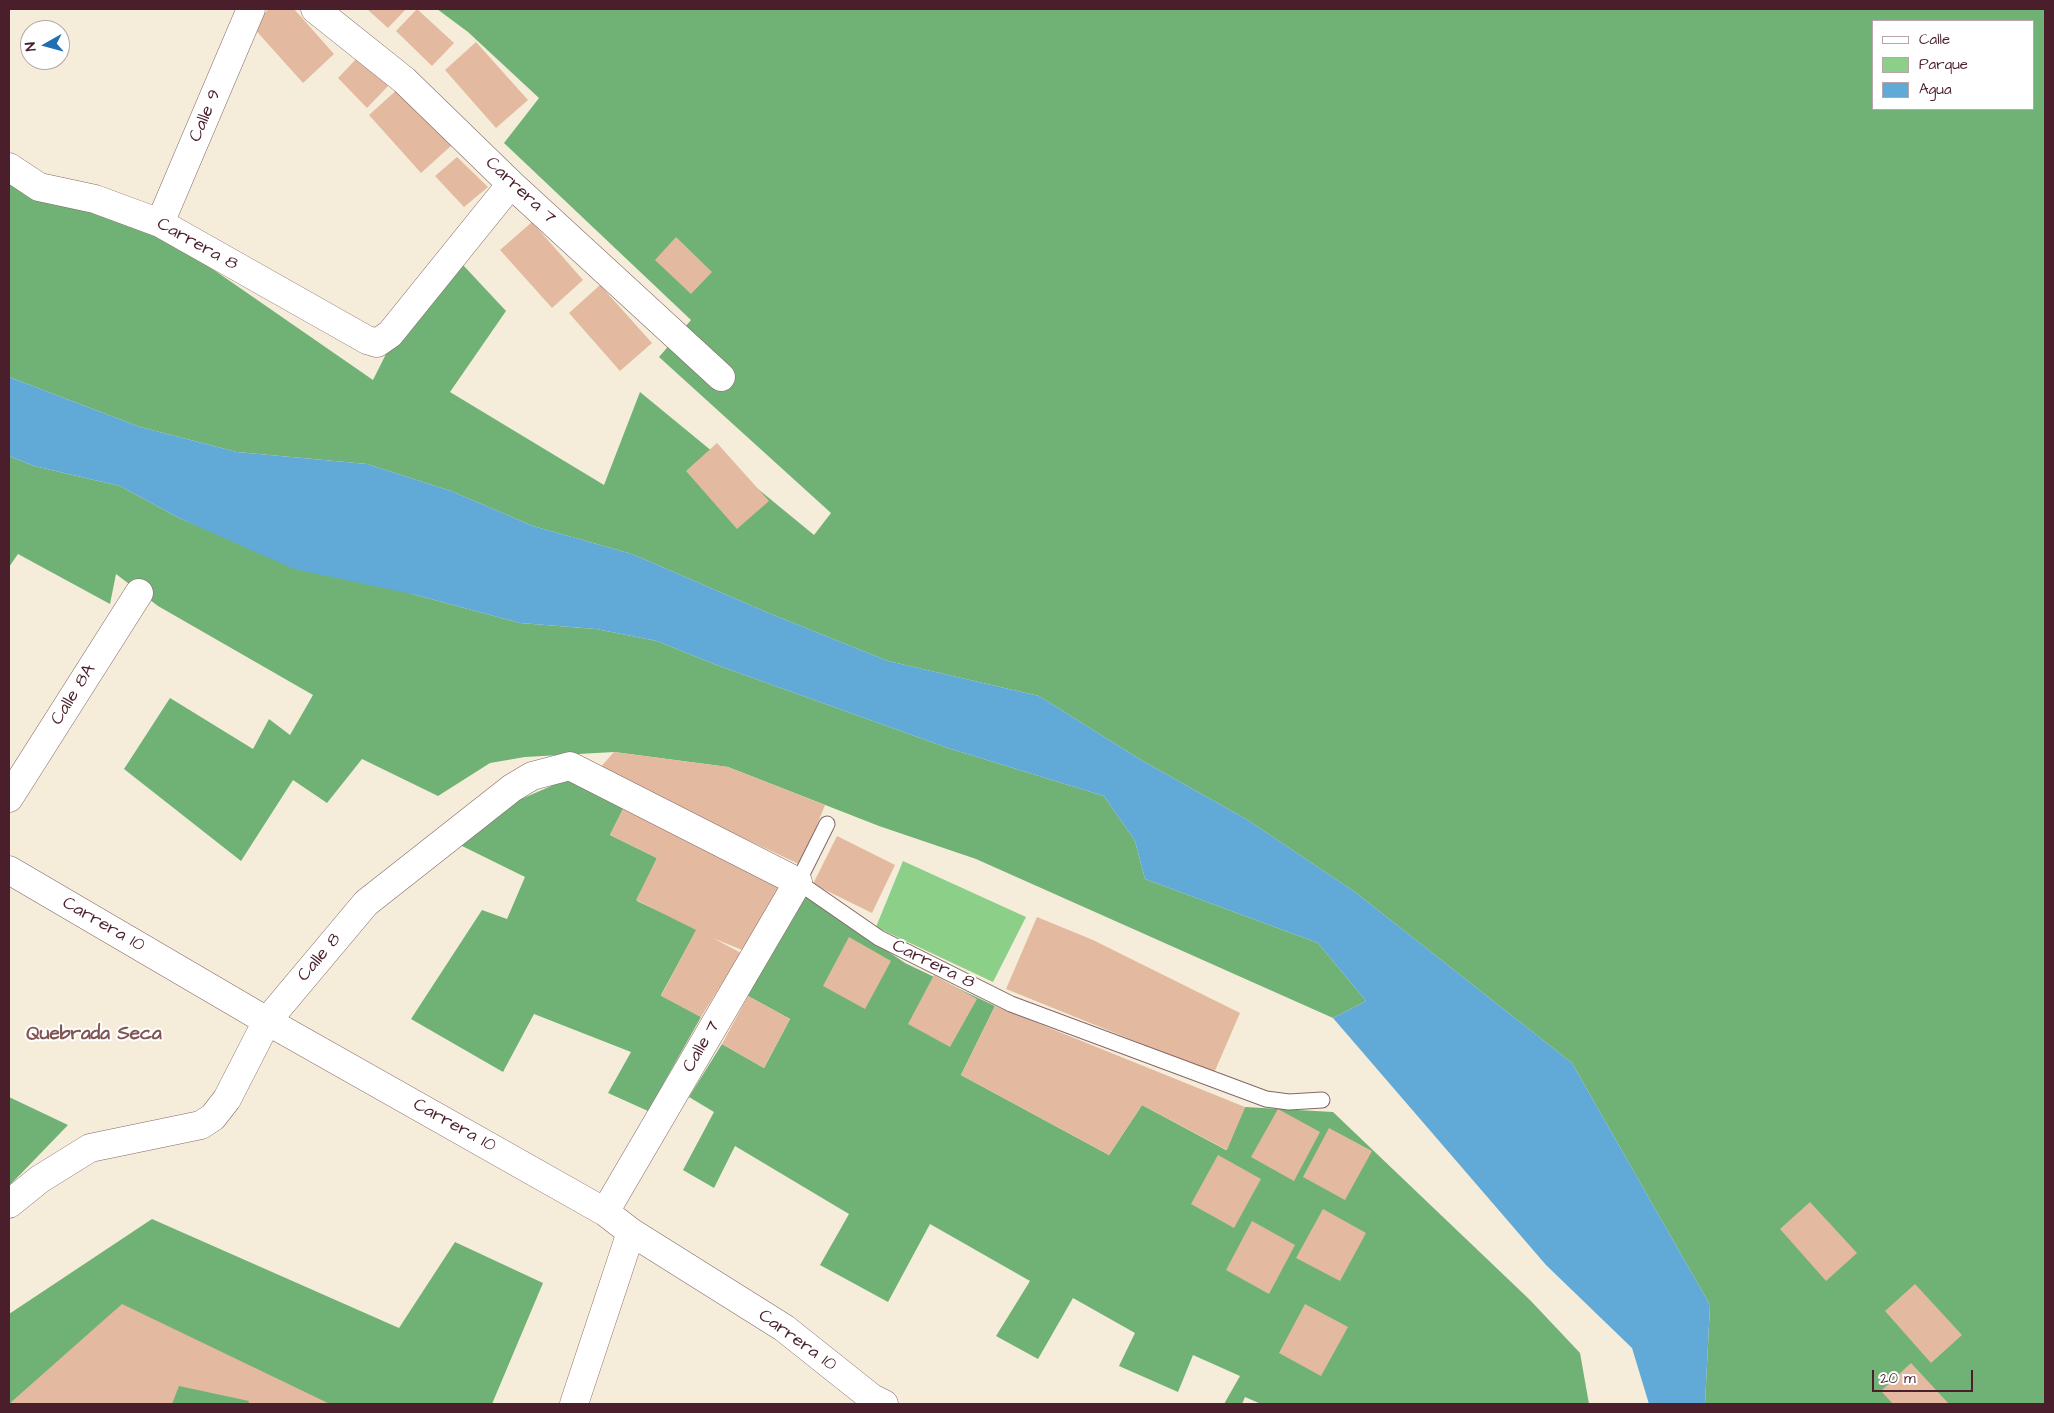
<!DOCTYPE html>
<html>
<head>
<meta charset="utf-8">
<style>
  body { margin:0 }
  #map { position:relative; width:2054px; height:1413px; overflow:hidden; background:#f5edda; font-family:"Architects Daughter",sans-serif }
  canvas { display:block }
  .frame { position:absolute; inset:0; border:10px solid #4a1f2b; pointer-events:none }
  .legend { position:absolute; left:1872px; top:20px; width:162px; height:90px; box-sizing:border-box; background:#fff; border:1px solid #b7a5aa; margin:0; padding:6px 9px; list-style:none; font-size:15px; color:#4a1f2b }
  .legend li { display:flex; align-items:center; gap:10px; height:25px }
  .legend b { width:25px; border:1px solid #b7a5aa }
  .north { position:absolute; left:20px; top:20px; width:50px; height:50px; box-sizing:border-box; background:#fff; border:1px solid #b7a5aa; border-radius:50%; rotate:263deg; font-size:14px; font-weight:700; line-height:20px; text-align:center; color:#4a1f2b }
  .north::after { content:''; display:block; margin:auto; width:18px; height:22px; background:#1f6fb2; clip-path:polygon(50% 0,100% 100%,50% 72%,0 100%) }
  .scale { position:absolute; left:1872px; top:1370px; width:101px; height:22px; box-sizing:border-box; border:2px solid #4a1f2b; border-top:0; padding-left:6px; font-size:15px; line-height:18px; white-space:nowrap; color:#4a1f2b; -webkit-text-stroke:4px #fff; paint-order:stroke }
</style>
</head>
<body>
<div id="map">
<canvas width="2054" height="1413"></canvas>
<div class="frame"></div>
<ul class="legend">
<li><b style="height:6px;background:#fff"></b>Calle</li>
<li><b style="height:14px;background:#8bcf89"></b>Parque</li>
<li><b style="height:14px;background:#61aad8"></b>Agua</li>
</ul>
<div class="north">N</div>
<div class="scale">20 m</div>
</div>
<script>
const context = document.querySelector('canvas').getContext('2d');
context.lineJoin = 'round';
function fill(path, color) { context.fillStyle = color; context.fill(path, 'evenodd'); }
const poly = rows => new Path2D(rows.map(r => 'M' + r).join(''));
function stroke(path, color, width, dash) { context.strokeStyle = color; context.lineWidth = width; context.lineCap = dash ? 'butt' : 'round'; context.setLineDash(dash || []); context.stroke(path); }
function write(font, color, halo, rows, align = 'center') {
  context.font = font + ' "Architects Daughter",sans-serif'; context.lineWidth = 4; context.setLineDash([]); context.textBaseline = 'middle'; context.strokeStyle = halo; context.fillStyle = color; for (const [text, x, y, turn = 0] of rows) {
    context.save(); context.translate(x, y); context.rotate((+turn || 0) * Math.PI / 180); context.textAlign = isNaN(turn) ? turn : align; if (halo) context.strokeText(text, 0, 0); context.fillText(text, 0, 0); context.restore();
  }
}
fill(poly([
  [903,861,1026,917,993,982,876,927]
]), '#8bcf89');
fill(poly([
  [437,9,2045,9,2045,1404,1705,1404,1710,1305,1572,1063,1355,892,1246,819,1141,760,1039,696,888,661,771,614,632,554,533,526,451,491,367,464,237,452,140,427,9,377,9,170,133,214,373,380,389,348,463,265,506,311,450,392,604,485,640,392,814,535,831,513,659,357,691,320,504,143,539,98,468,32],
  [1873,21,2033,21,2033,109,1873,109],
  [9,456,34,466,120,486,181,519,235,541,416,595,520,623,596,629,657,641,714,664,948,748,1104,796,1135,841,1145,879,1318,943,1366,1001,1333,1018,976,859,879,826,728,767,614,752,525,757,490,763,438,796,362,759,327,803,293,780,241,861,124,769,170,698,253,749,269,719,290,735,313,695,158,606,116,574,110,604,18,554,9,567],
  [572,777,624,807,610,835,657,858,637,901,697,929,661,995,701,1017,648,1111,608,1093,631,1052,534,1014,503,1072,411,1019,482,910,507,919,525,877,458,844,519,800],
  [802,893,905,963,995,1006,961,1075,1109,1155,1142,1105,1226,1150,1245,1107,1333,1112,1530,1300,1580,1353,1589,1404,1261,1404,1245,1397,1242,1404,1224,1404,1240,1376,1193,1355,1178,1392,1119,1366,1135,1333,1073,1298,1038,1359,996,1336,1030,1281,930,1224,888,1302,820,1265,849,1214,735,1146,714,1188,683,1170,714,1112,689,1097,722,1044,764,1068,790,1019,748,996],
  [9,1097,68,1125,9,1186],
  [152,1219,399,1328,455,1242,543,1283,492,1404,9,1404,9,1314]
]), '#70b275');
fill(poly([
  [9,377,140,427,237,452,367,464,451,491,533,526,632,554,771,614,888,661,1039,696,1141,760,1246,819,1355,892,1572,1063,1710,1305,1705,1404,1649,1404,1632,1348,1546,1265,1333,1018,1366,1001,1318,943,1145,879,1135,841,1104,796,948,748,714,664,657,641,596,629,520,623,416,595,294,569,181,519,120,486,34,466,9,456]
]), '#61aad8');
fill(poly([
  [269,9,294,9,334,54,303,83,251,25],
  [367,9,406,9,388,28],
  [417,9,454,43,432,66,396,31],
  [476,42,528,100,496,128,445,70],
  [361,54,390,84,367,108,338,78],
  [400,87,452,145,421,173,369,115],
  [457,157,488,187,464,207,435,176],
  [532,222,583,280,552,308,500,250],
  [676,237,712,272,691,294,655,260],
  [600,285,652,343,620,371,569,313],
  [717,443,769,501,737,529,686,471],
  [614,752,728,767,825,805,801,865,598,770],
  [624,807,782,887,742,950,713,938,741,953,701,1017,661,996,696,930,636,900,657,858,610,835],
  [837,836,895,865,872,913,813,884],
  [1037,917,1093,940,1240,1013,1214,1073,1006,989],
  [849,937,891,961,865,1009,823,986],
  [934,975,977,999,950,1047,908,1024],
  [748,996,790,1019,764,1068,722,1044],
  [995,1006,1245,1107,1227,1150,1142,1105,1109,1155,961,1075],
  [1278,1109,1320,1132,1294,1181,1251,1157],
  [1329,1128,1372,1151,1345,1200,1303,1177],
  [1218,1155,1261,1179,1234,1228,1191,1204],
  [1810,1202,1857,1253,1826,1281,1780,1229],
  [1323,1209,1366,1233,1340,1281,1296,1258],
  [1252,1221,1295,1245,1269,1294,1226,1270],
  [1915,1284,1962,1335,1931,1363,1885,1311],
  [122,1304,330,1404,248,1404,249,1401,179,1386,172,1404,9,1404],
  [1305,1304,1348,1327,1321,1376,1279,1353],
  [1911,1363,1949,1404,1893,1404,1881,1391]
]), '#e3ba9f');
const service = poly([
  [827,824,798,882,879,938,1011,1004,1266,1099,1289,1102,1322,1100]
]);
const minor = poly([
  [315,9,404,80,511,184,721,377],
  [9,167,39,187,95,199,160,223,367,340,377,343,390,334,511,184],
  [160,223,251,9],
  [9,798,139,593],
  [9,870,267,1021,605,1212,631,1232,784,1328,872,1398,884,1404],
  [9,1204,40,1179,90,1148,201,1125,213,1117,227,1099,267,1021,366,903,512,788,532,776,570,766,798,882,605,1212],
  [574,1404,631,1232]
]);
stroke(service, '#866768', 17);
stroke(minor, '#866768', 29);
stroke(service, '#fff', 15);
stroke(minor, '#fff', 28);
write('18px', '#4a1f2b', '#fff', [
  ["Calle 9",206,116,-67],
  ["Carrera 7",520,191,43],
  ["Carrera 8",197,245,29],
  ["Calle 8A",74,695,-58],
  ["Carrera 10",103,925,30],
  ["Calle 8",320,958,-50],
  ["Carrera 8",933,965,26],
  ["Calle 7",702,1047,-60],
  ["Carrera 10",454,1126,29],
  ["Carrera 10",797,1341,36]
]);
write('bold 19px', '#805554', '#fff', [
  ["Quebrada Seca",94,1035]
]);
</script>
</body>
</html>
